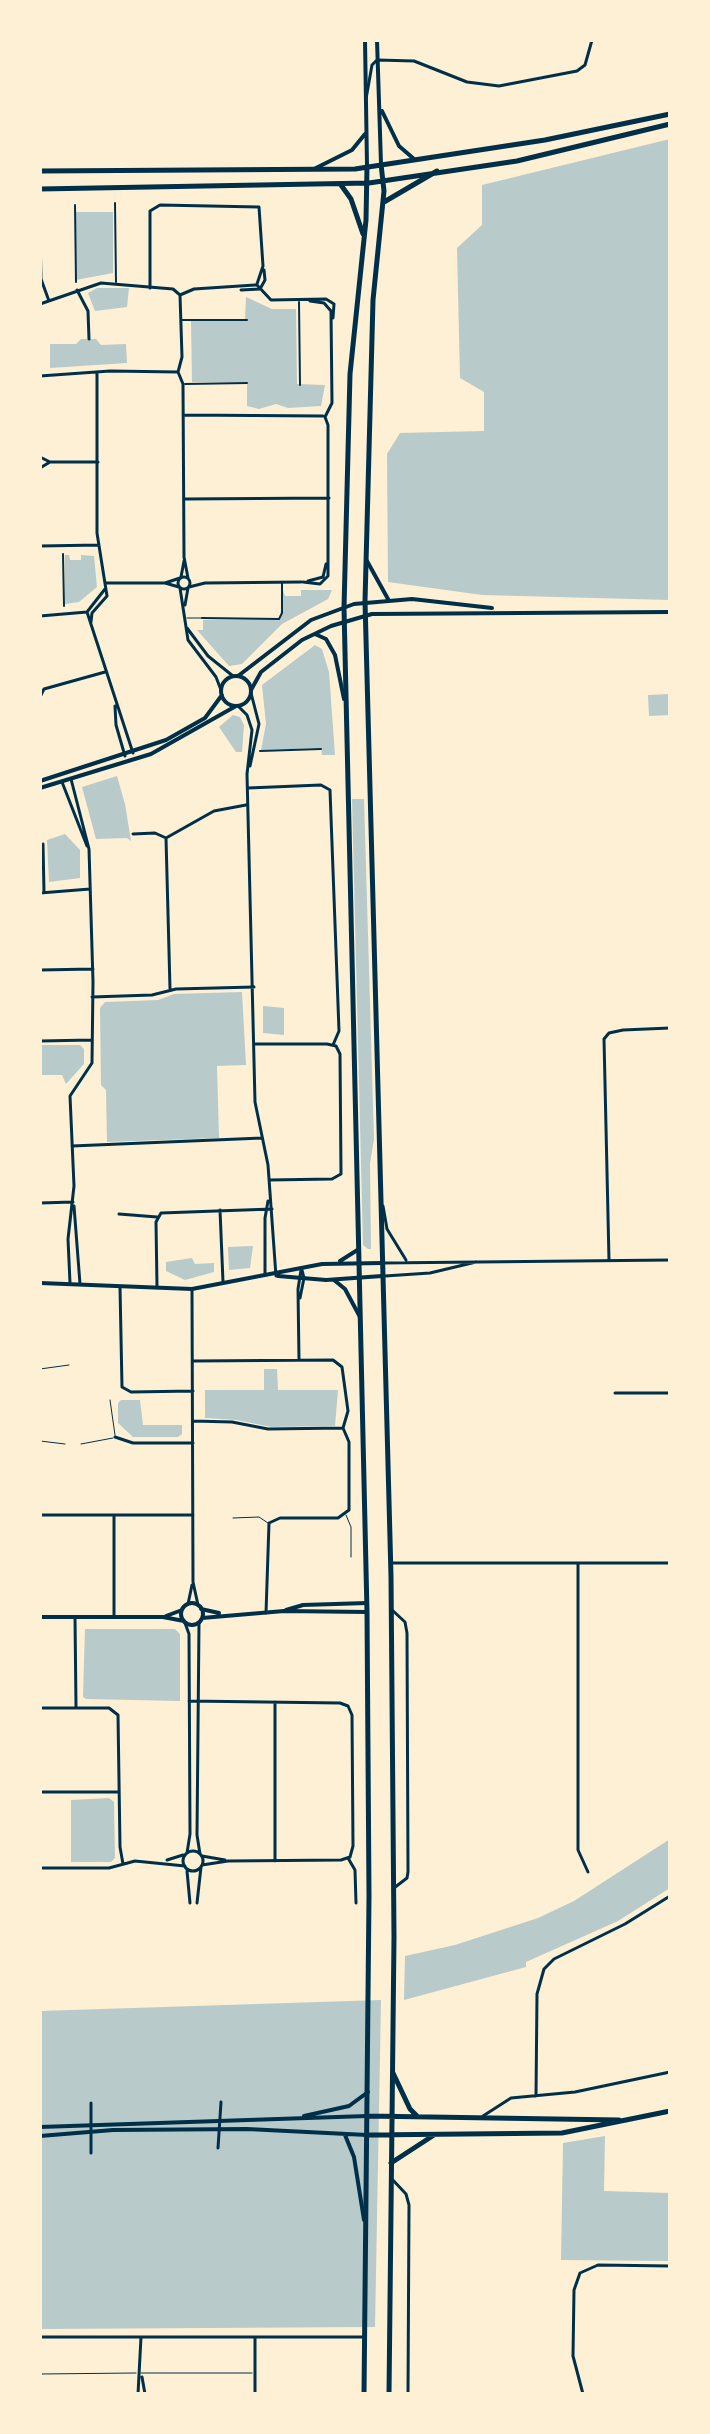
<!DOCTYPE html>
<html>
<head>
<meta charset="utf-8">
<style>
  body { margin:0 }
  #map { position:relative; width:710px; height:2434px; overflow:hidden; background:#fdf0d5; font-family:Bitter,serif }
  canvas { display:block }
  .frame { position:absolute; inset:0; border:42px solid #fdf0d5; pointer-events:none }
</style>
</head>
<body>
<div id="map">
<canvas width="710" height="2434"></canvas>
<div class="frame"></div>
</div>
<script>
const context = document.querySelector('canvas').getContext('2d');
context.lineJoin = 'round';
function fill(path, color) { context.fillStyle = color; context.fill(path, 'evenodd'); }
const poly = rows => new Path2D(rows.map(r => 'M' + r).join(''));
function stroke(path, color, width, dash) { context.strokeStyle = color; context.lineWidth = width; context.lineCap = dash ? 'butt' : 'round'; context.setLineDash(dash || []); context.stroke(path); }
fill(poly([
  [670,139,670,600,482,595,388,582,387,454,400,433,484,431,484,392,460,378,457,248,482,225,482,185],
  [75,212,113,212,113,273,76,280],
  [97,288,129,288,127,307,95,311,88,293],
  [246,297,272,309,296,309,297,384,325,385,321,406,288,408,276,404,259,409,247,406,247,382,192,382,191,321,245,321],
  [81,339,96,339,101,345,126,344,127,363,50,368,50,344,76,344],
  [65,555,69,555,70,560,81,560,81,555,94,556,97,587,79,602,65,604],
  [283,590,285,596,301,596,301,590,332,590,328,599,282,624,242,664,229,666,197,630,203,630,203,620,280,619],
  [315,645,322,649,329,672,335,755,322,755,321,748,261,750,266,724,262,685],
  [670,694,670,715,649,716,648,695],
  [233,715,240,717,244,725,242,752,236,752,219,727],
  [117,776,125,804,131,841,127,838,96,839,82,787],
  [352,799,364,799,374,1139,370,1163,371,1249,368,1249,363,1245],
  [65,834,80,850,80,878,49,882,47,840],
  [242,992,246,1065,217,1066,219,1138,107,1142,106,1090,101,1085,100,1008,105,1002,158,1000,174,994],
  [263,1006,284,1008,284,1035,263,1033],
  [40,1045,80,1045,84,1049,84,1064,66,1084,62,1075,40,1075],
  [253,1246,250,1268,229,1270,228,1247],
  [192,1258,195,1264,214,1263,214,1272,185,1280,166,1271,166,1262],
  [264,1369,277,1369,278,1390,338,1390,335,1426,271,1427,237,1420,205,1418,205,1390,264,1390],
  [121,1400,140,1400,143,1425,182,1425,182,1434,178,1437,133,1437,118,1423,118,1403],
  [85,1629,175,1629,180,1634,180,1701,86,1699,83,1697],
  [109,1798,114,1802,115,1858,111,1862,71,1862,71,1800],
  [670,1839,670,1888,618,1921,526,1962,526,1967,404,2000,405,1956,455,1945,538,1918,574,1901],
  [381,2000,375,2327,40,2329,40,2011],
  [605,2136,604,2191,670,2193,670,2261,561,2260,563,2143]
]), '#b9caca');
stroke(poly([
  [187,618,202,618],
  [40,1369,69,1365],
  [110,1400,115,1435],
  [40,1441,65,1444],
  [81,1444,113,1438],
  [346,1515,351,1527,351,1557],
  [233,1518,259,1517,268,1523],
  [141,2373,252,2373],
  [40,2374,136,2373]
]), '#003049', 1);
stroke(poly([
  [115,203,116,282],
  [75,205,76,282],
  [299,302,300,385],
  [182,320,247,320],
  [185,384,247,383],
  [63,554,64,606],
  [202,618,279,619,282,613,282,582],
  [260,751,321,749]
]), '#003049', 2);
stroke(poly([
  [366,99,372,65,377,60,414,61,467,82,499,86,577,71,585,65,592,40],
  [40,235,41,279,49,301],
  [257,285,271,300,326,299,334,304,333,318],
  [150,288,150,211,160,205,259,207,263,266,257,284],
  [77,290,88,311,89,339],
  [241,290,260,289,265,280,264,270],
  [180,295,182,357,178,372,183,384,184,557,188,578],
  [310,301,324,303,331,311,332,403,325,417],
  [40,304,101,283,173,289,180,295,194,289,255,285],
  [40,376,110,371,178,372],
  [183,415,323,416],
  [40,457,50,462],
  [40,468,50,462,98,462],
  [185,499,329,498],
  [40,546,99,545],
  '178 583a6 6 0 1 1 12 0a6 6 0 1 1-12 0Z',
  [181,577,184,561],
  [308,581,323,577,326,564],
  [303,582,320,584,328,576,328,425,325,417],
  [105,583,165,583,179,587],
  [165,583,180,578],
  [189,587,205,583,301,582],
  [180,588,188,640,216,677,221,690],
  [185,605,188,588],
  [87,612,133,753],
  [87,612,105,589],
  [40,616,87,612],
  [91,622,92,613,107,596,97,533,97,373],
  [187,628,208,656,233,676],
  [44,689,105,672],
  [40,697,44,689],
  [115,706,116,725,125,756],
  [238,706,247,715,252,730,247,774,255,1102,268,1165,276,1276],
  [250,766,259,724,251,693],
  [62,782,87,846],
  [248,788,321,785,330,790,339,1031,333,1045],
  [133,834,155,833,166,838],
  [43,844,44,892],
  [40,893,90,889],
  [40,970,93,969],
  [170,989,166,838,214,811,246,805],
  [92,997,152,995,176,989,254,987],
  [40,1041,92,1040],
  [254,1044,327,1044,336,1046,340,1054,341,1174,332,1179,269,1180],
  [72,1146,262,1138],
  [40,1203,73,1202],
  [74,1206,80,1284],
  [383,1206,387,1229,406,1260],
  [220,1210,223,1282],
  [119,1214,157,1217],
  [609,1260,604,1039,609,1033,623,1030,670,1028],
  [382,1263,670,1260],
  [265,1273,265,1218,268,1201],
  [385,1276,430,1273,476,1262],
  [70,1283,68,1239,74,1186,70,1096,92,1063,93,982,89,849,71,779],
  [120,1287,122,1387,131,1392,193,1391],
  [157,1287,156,1222,161,1213,272,1209],
  [192,1289,193,1582,198,1605],
  [300,1298,304,1278,302,1270],
  [299,1360,298,1289,301,1270],
  [193,1361,333,1360,342,1367,348,1411,343,1428,349,1442,349,1510,338,1518,280,1518,269,1523,266,1613],
  [615,1393,670,1393],
  [193,1421,232,1422,268,1429,343,1428],
  [115,1437,133,1443,193,1443],
  [40,1515,193,1515],
  [114,1517,114,1617],
  [391,1563,670,1563],
  [578,1563,578,1850,588,1872],
  [188,1604,192,1585],
  [391,1609,405,1622,407,1633,408,1872,407,1878,394,1888],
  [75,1617,76,1707],
  [185,1623,189,1634,190,1834,187,1853],
  [199,1623,197,1835,200,1854],
  [189,1701,340,1703,348,1706,352,1715,353,1846,350,1857,341,1860,228,1861,202,1865],
  [275,1702,275,1861],
  [40,1708,109,1708,118,1715,120,1847,123,1864],
  [40,1792,119,1792],
  '183 1861a10 10 0 1 1 20 0a10 10 0 1 1-20 0Z',
  [202,1856,225,1860],
  [348,1858,355,1870,356,1903],
  [167,1860,183,1855],
  [40,1868,109,1868,135,1861,185,1866],
  [187,1871,190,1903],
  [197,1903,201,1867],
  [536,2096,537,1994,544,1969,554,1959,625,1924,670,1896],
  [483,2116,511,2098,575,2092,670,2072],
  [218,2148,221,2102],
  [91,2153,91,2103],
  [391,2178,406,2194,409,2205,408,2394],
  [40,2337,364,2337],
  [255,2338,255,2394],
  [142,2377,145,2394],
  [138,2394,141,2337],
  [583,2394,573,2356,574,2290,580,2273,598,2265,670,2266],
  [668,2394,670,2393]
]), '#003049', 3);
stroke(poly([
  [367,561,388,599],
  [315,634,326,639,335,655,344,699],
  [238,676,311,620,354,604,412,599,492,608],
  '221 691a15 15 0 1 1 30 0a15 15 0 1 1-30 0Z',
  [251,690,261,672,302,640,331,626,372,614,670,612],
  [40,781,166,740,205,718,222,695],
  [40,788,151,754,236,706],
  [340,1261,359,1249],
  [278,1276,326,1280,382,1276],
  [334,1280,345,1289,360,1317],
  [40,1283,192,1289,322,1264,382,1263],
  '181 1614a11 11 0 1 1 22 0a11 11 0 1 1-22 0Z',
  [201,1609,219,1613],
  [286,1610,303,1605,367,1603],
  [166,1616,182,1610],
  [40,1617,163,1617,184,1621],
  [202,1618,284,1611,367,1612]
]), '#003049', 4);
stroke(poly([
  [365,40,367,166],
  [377,40,381,164],
  [382,111,399,146,414,159],
  [314,169,352,150,365,134],
  [304,2116,349,2106,368,2092],
  [40,2127,367,2116],
  [345,2135,354,2157,364,2220],
  [40,2136,113,2130,247,2129,367,2135]
]), '#003049', 4);
stroke(poly([
  [381,164,384,191,373,300,365,601,391,1576,394,1937,389,2394],
  [40,171,355,169,545,140,670,114],
  [341,185,351,199,363,234],
  [40,189,369,183,517,161,670,124],
  [384,202,437,171],
  [393,2073,410,2109,417,2116],
  [367,2116,619,2120],
  [367,2135,562,2133,670,2111],
  [391,2163,434,2135],
  [364,2394,369,1896,367,1612,344,608,350,374,366,220,367,166]
]), '#003049', 5);
</script>
</body>
</html>
